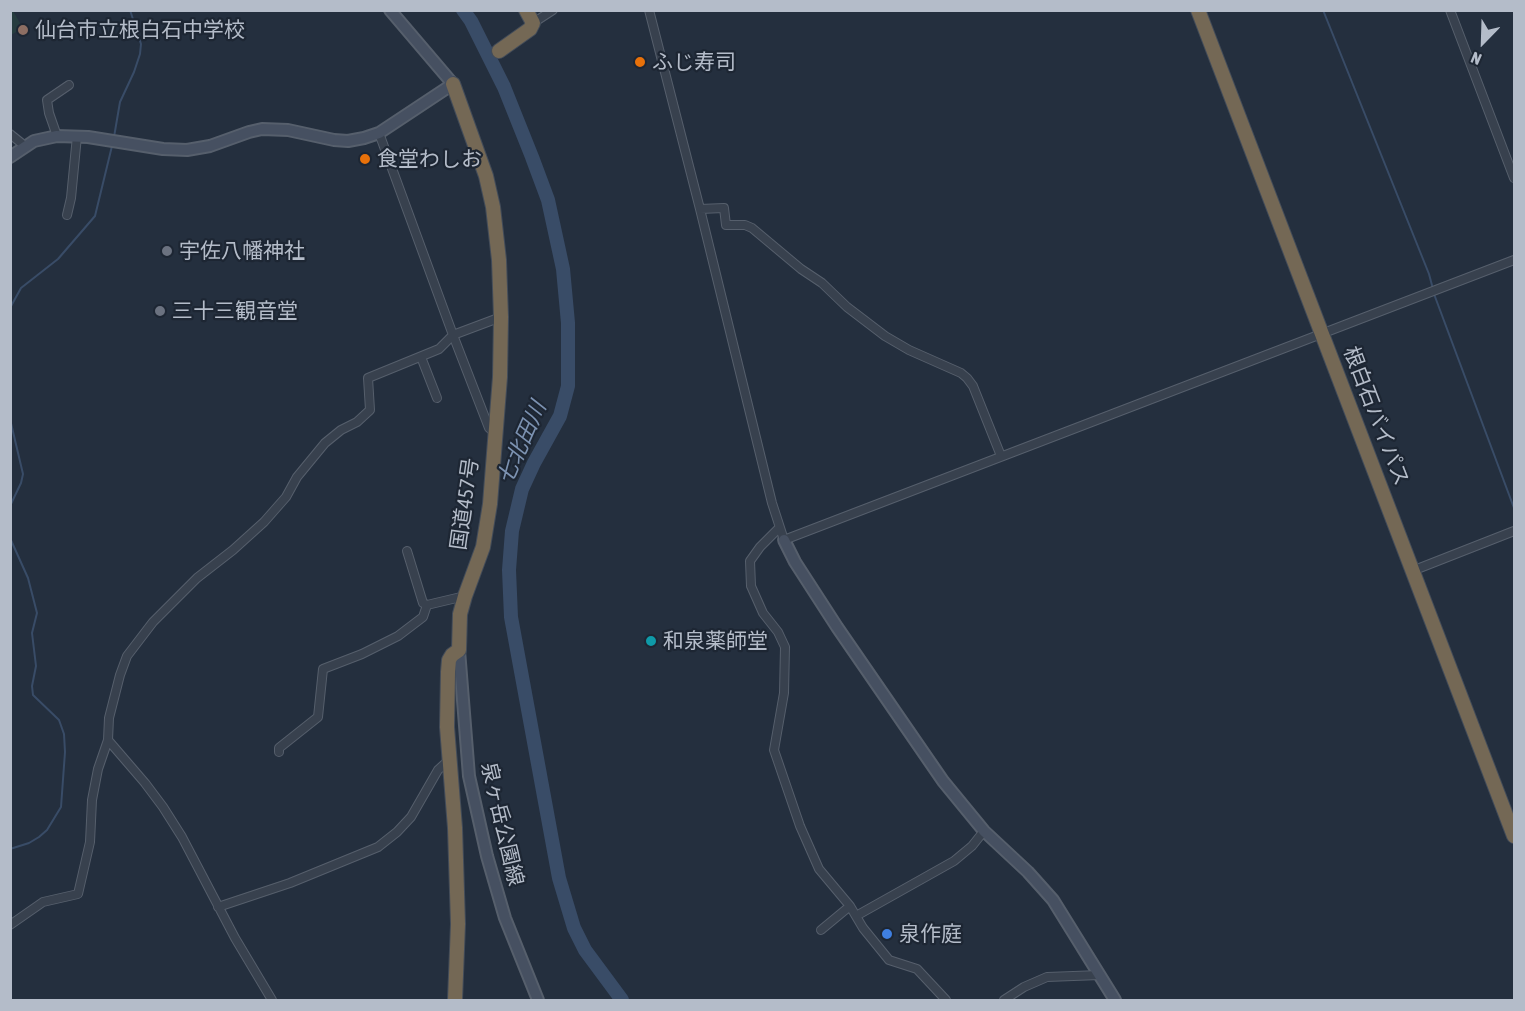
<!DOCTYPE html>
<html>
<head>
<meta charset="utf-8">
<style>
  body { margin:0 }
  #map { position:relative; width:1525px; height:1011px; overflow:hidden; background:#242f3e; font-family:"Asap Condensed",sans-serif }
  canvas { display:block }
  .frame { position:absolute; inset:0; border:12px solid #b4bcc9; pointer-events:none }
  .north { position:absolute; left:1453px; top:12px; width:60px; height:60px; -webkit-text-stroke:4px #1d2633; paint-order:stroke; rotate:203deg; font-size:16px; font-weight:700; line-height:24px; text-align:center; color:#b4bcc9 }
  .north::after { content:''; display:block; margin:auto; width:21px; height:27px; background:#b4bcc9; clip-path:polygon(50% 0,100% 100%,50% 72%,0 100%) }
</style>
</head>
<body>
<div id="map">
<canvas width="1525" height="1011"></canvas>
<div class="frame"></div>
<div class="north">N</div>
</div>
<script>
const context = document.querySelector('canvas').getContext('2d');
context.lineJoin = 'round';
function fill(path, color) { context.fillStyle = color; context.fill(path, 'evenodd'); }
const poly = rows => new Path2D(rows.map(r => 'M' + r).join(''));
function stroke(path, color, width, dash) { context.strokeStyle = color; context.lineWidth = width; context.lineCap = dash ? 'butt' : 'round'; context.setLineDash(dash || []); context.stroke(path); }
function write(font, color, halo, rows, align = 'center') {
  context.font = font + ' "Asap Condensed","Noto Sans JP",sans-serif'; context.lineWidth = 4.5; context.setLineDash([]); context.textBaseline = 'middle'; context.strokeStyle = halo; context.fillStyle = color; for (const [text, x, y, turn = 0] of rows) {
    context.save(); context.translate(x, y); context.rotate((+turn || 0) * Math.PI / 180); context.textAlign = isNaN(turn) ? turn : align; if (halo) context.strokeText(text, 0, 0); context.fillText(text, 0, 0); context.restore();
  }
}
fill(poly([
  [11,10,13,11,23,28,11,35]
]), '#263c3f');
stroke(poly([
  [1323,10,1429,274,1433,289],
  [114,137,120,102,134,72,140,54,141,44,130,10],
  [1434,294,1514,508],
  [10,308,21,288,58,259,95,216,112,146],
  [10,419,23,474,21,483,10,506],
  [10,538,28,578,37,613,32,633,36,666,32,686,33,695,59,720,64,734,65,752,61,807,47,830,39,837,29,843,10,849]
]), '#394c67', 2);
stroke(poly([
  [463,10,471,21,504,87,532,157,548,200,563,269,568,323,568,386,560,416,534,463,522,489,512,531,509,570,511,617,559,878,574,928,585,950,622,1000]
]), '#394c67', 14);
const street = poly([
  [649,10,700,209,772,503,784,540,1514,260],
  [1450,10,1514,178],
  [533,23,553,10],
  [379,133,453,335,489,428,495,433],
  [10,134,25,146],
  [57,136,49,113,47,100,69,85],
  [700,209,724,208,726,225,745,225,752,228,801,269,822,283,847,307,885,336,909,350,961,373,967,378,973,386,1001,456],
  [67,215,71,198,77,136],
  [421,357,437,398],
  [779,528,760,547,750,561,751,586,763,613,778,632,785,647,784,693,774,750,800,826,819,869,850,906,863,928,889,960,917,969,946,1000],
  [407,551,423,603,427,605,465,596],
  [1412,571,1514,531],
  [108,740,145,783,163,807,182,837,235,938,272,1000],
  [279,752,279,748,318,717,323,669,362,654,398,636,423,617,427,605],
  [218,907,290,883,378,847,397,832,411,817,438,770,449,760],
  [856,916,954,861,972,846,984,831],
  [10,925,43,902,78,894,90,842,92,800,98,769,108,740,109,718,120,675,127,656,153,622,197,578,233,550,264,522,286,497,297,477,325,443,341,430,357,422,370,410,368,378,439,349,453,335,501,317],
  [821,930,850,906],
  [1004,1000,1024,987,1047,977,1100,975]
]);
const secondary = poly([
  [10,157,34,141,57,136,88,137,163,149,187,150,210,146,249,132,262,129,288,130,334,140,348,141,364,138,379,133,453,84,390,10],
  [784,540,795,562,837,627,943,781,984,831,1028,872,1053,900,1115,1000],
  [459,650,469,776,487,856,505,918,538,1000]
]);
const highway = poly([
  [1198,10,1514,836],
  [499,51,530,29,533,23,526,10],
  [453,84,486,176,493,207,499,260,501,317,500,377,490,504,483,547,465,596,460,614,459,650,452,655,449,660,448,672,447,727,455,828,458,924,455,1000]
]);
stroke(street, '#565f6c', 10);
stroke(secondary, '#565f6c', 14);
stroke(highway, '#434c59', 16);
stroke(street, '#38414e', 8);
stroke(secondary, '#465061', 10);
stroke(highway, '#746855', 14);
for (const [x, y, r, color] of [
  [23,30,6,"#8d6e63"],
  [640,62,6,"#e8710a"],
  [365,159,6,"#e8710a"],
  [167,251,6,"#6b7280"],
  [160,311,6,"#6b7280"],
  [651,641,6,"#0f9aa8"],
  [887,934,6,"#3f7fe0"]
]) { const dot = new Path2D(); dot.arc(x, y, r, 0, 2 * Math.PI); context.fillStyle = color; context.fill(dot); stroke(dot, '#1d2633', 2); }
write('21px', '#b4bcc9', '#1d2633', [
  ["仙台市立根白石中学校",35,30],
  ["ふじ寿司",652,62],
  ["食堂わしお",377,159],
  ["宇佐八幡神社",179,251],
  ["三十三観音堂",172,311],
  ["和泉薬師堂",663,641],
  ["泉作庭",899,934]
], 'left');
write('21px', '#b4bcc9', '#1d2633', [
  ["根白石バイパス",1376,416,69],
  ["国道457号",465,504,-82],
  ["泉ヶ岳公園線",502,824,77]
]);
write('italic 22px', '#7c92b1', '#1d2633', [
  ["七北田川",522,443,-66]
]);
</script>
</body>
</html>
